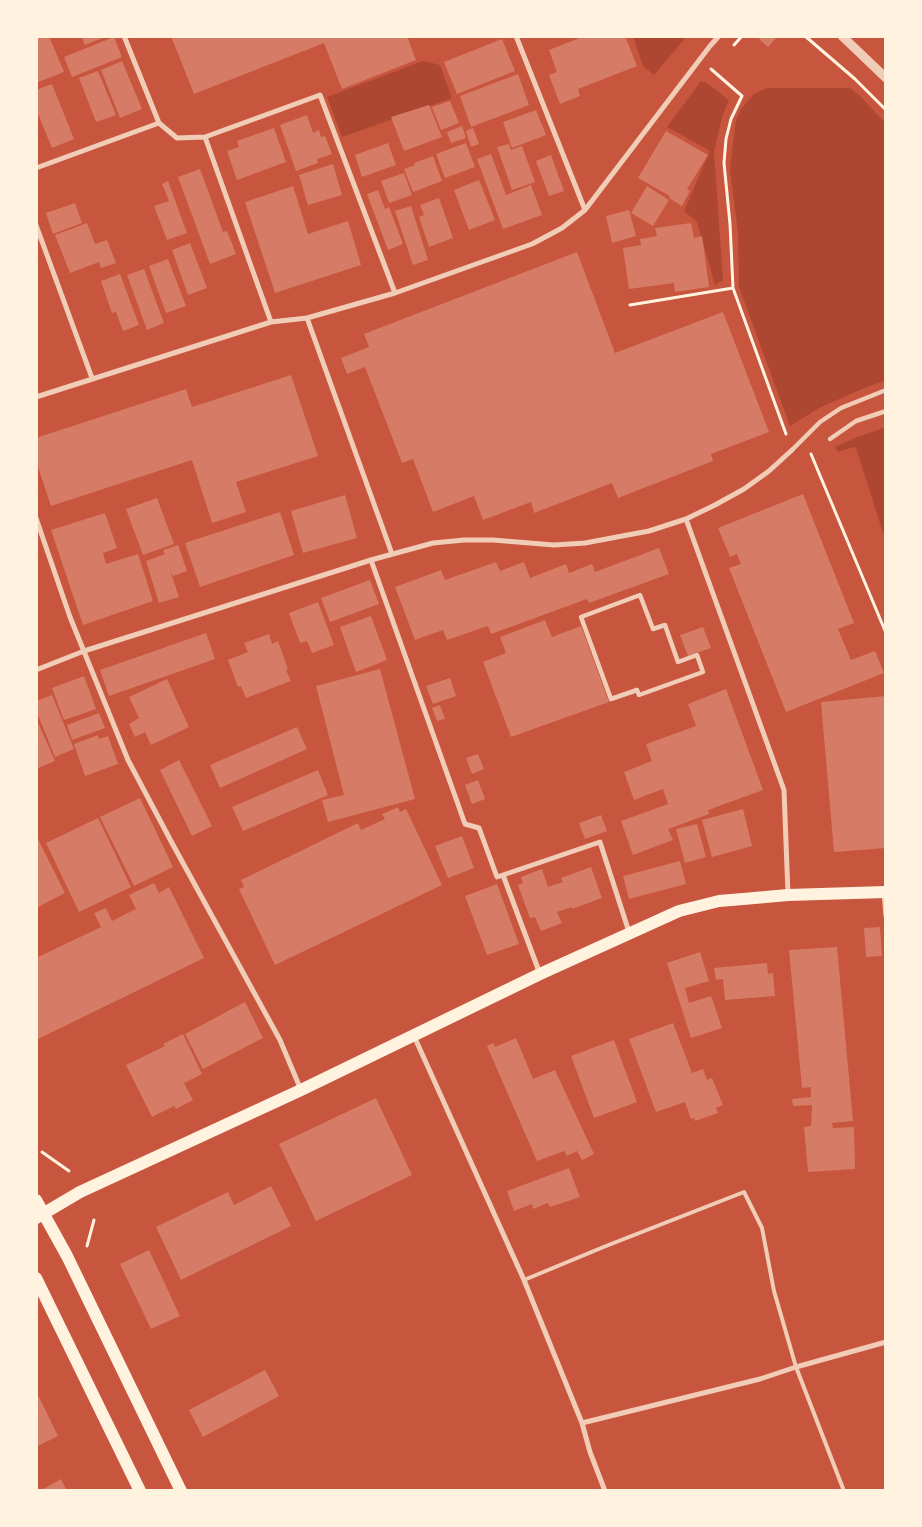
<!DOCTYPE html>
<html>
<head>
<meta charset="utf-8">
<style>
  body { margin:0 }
  #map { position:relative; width:922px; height:1527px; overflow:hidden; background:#c8553d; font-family:"PT Sans",sans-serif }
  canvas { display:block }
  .frame { position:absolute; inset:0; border:38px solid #fff3e0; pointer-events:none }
</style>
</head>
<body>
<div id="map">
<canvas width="922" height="1527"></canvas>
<div class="frame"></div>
</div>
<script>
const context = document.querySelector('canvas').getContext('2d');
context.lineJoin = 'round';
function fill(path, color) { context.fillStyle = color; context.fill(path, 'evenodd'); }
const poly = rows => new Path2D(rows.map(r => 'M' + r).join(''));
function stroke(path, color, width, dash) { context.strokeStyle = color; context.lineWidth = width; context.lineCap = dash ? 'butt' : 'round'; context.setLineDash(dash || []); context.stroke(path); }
fill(poly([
  [633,36,687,36,654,75,643,66],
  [423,61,440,65,452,98,342,137,327,97],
  [701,81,707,83,729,100,722,117,714,152,723,280,715,285,697,222,684,211,710,151,667,127],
  [767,88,850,88,860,96,886,124,886,380,867,387,821,407,790,426,739,287,738,233,730,169,736,120,741,109,754,94],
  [886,427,886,542,856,448,854,447,838,452,835,447,855,438]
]), '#ae4732');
fill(poly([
  [38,36,49,36,64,72,36,83,36,37],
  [81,36,107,36,85,45],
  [171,36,407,36,416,60,342,89,324,43,194,94],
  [585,36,625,36,637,66,578,89,580,96,560,104,549,75,557,72,549,50],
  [762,36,775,36,776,38,768,47,759,39],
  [114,37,122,57,72,77,64,57],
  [502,39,515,71,457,94,444,62],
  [122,61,142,109,120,118,101,70],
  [98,71,116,115,96,122,79,78],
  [518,74,529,105,471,127,460,96],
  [52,84,74,139,52,148,36,109,36,90],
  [450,101,459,123,441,130,432,107],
  [429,105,442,137,423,144,421,139,423,144,404,151,391,117],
  [536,110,546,135,512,148,503,122],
  [307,115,313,133,319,130,321,137,325,136,332,154,317,159,318,163,296,171,280,125],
  [462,126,466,138,451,143,447,132],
  [274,128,286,162,237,180,227,151,239,147,237,141],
  [473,128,479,144,471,147,466,131],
  [666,131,708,155,687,189,690,191,682,206,669,198,670,196,638,178],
  [388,143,396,165,362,177,355,155],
  [466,143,475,167,445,178,436,154],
  [509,144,511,150,522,146,535,182,512,190,497,147],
  [491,154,506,195,531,185,542,215,503,229,477,159],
  [551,155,564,191,549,196,536,161],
  [433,156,442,181,413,192,404,169,415,165,414,163],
  [333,164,342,195,308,205,299,175],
  [200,169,223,232,227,231,236,254,210,264,178,177],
  [404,173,412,195,389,203,381,181],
  [479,180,495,220,469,230,454,190],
  [168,181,187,233,167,240,154,206,169,201,162,184],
  [293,186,308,234,348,221,361,265,275,293,245,202],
  [647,186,669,200,653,226,631,213],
  [378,190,385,209,389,207,403,244,388,250,367,194],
  [439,198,453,238,429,247,419,217,424,215,420,205],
  [75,203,82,223,53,234,46,213],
  [411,206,428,260,413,265,395,211],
  [629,210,636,236,612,243,606,216],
  [87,223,95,244,107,240,116,263,101,268,99,262,70,273,55,235],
  [691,223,694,238,702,236,709,287,675,292,674,283,629,289,623,248,641,245,640,239,657,236,655,228],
  [190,243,207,288,188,295,172,250],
  [577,252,615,353,723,312,769,432,711,454,713,461,618,498,612,483,534,513,531,502,483,520,474,496,433,512,413,459,402,463,365,367,347,374,341,358,369,347,364,334],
  [168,259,186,306,166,313,149,266],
  [144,269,164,323,147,330,127,275],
  [120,274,139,325,123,331,116,312,112,313,101,281],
  [291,375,318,456,236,482,246,512,212,523,192,460,51,506,36,461,36,438,186,389,192,407],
  [803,494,854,623,838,629,851,660,875,651,884,673,786,712,729,568,741,564,737,554,730,557,718,528],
  [345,495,357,538,303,553,291,511],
  [157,498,174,544,143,555,126,509],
  [280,512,294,555,200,587,185,543],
  [105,513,117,548,103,553,106,564,138,554,153,601,83,625,51,530],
  [178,545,187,571,173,576,170,570,179,597,159,603,146,561,165,554,163,550],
  [659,548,669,574,589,603,587,599,491,634,488,626,447,640,443,630,415,640,395,587,441,570,445,580,496,562,500,571,524,562,530,578,566,564,569,573,592,564,595,572],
  [370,580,379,604,330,622,321,598],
  [318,602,334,645,312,653,307,641,300,643,289,613],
  [371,616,387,660,356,672,340,627],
  [545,620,552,637,581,626,609,702,511,737,483,662,506,653,500,637],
  [703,627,711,648,688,656,680,635],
  [206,633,215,659,109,696,100,670],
  [269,634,272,644,278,641,288,669,286,670,291,681,246,698,241,686,238,687,228,660,248,652,244,643],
  [380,669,415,799,328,822,322,800,344,795,316,686],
  [84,676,96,709,64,720,52,688],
  [450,678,456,696,433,704,426,686],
  [167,679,189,727,151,745,145,732,135,737,129,724,139,718,129,697],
  [726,689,763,790,708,810,709,814,668,829,673,840,633,855,621,821,668,804,663,789,634,800,624,772,652,761,646,744,696,726,688,704],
  [52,695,74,749,55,757,36,710,36,701],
  [886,696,886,848,834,852,821,702],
  [440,705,445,719,437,721,432,708],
  [99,713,105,728,72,740,67,725],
  [36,718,55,761,36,769],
  [297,727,307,749,220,788,210,765],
  [98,735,99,739,108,736,118,764,85,776,74,744],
  [478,754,484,769,472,774,466,758],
  [179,760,212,826,192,836,160,770],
  [318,770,328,795,243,831,232,807],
  [478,780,485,799,472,804,465,785],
  [140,798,173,867,134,886,100,817],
  [398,807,400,812,406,809,442,885,275,965,239,889,244,887,241,880,358,823,361,830,385,819,382,814],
  [743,809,752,846,712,857,702,820],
  [601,815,607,831,585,839,579,823],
  [98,818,131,887,79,912,46,843],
  [697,824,706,857,685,863,676,829],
  [36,835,65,893,36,908],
  [462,836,474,868,448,878,435,846],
  [680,861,686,884,629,899,623,876],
  [591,867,602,898,572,909,572,907,557,912,562,923,541,931,535,917,530,918,518,885,523,883,521,877,542,869,548,887,563,882,561,878],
  [154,883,159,893,169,887,204,958,36,1040,36,958,101,927,94,913,106,908,112,921,136,909,129,895],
  [497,884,519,944,487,955,465,896],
  [880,927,882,956,866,957,864,928],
  [837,947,853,1121,832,1123,833,1128,854,1127,855,1169,808,1172,804,1127,811,1126,812,1105,793,1106,792,1099,811,1097,811,1087,802,1088,789,950],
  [700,952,709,981,685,988,689,1003,711,996,722,1028,691,1038,667,963],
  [767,963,768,974,773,973,775,996,725,1000,723,979,716,980,714,968],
  [245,1002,263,1038,203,1069,185,1034],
  [673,1023,692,1073,703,1069,707,1080,712,1078,723,1105,716,1108,718,1113,695,1121,694,1118,691,1119,685,1102,656,1112,629,1039],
  [183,1034,202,1074,184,1083,193,1100,176,1109,174,1106,152,1117,126,1065,165,1046,163,1044],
  [516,1038,533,1079,555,1070,594,1154,582,1160,577,1151,567,1156,564,1151,537,1161,487,1046,493,1043,495,1047],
  [614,1040,637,1102,594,1118,571,1056],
  [376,1098,412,1175,316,1221,279,1144],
  [569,1168,580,1197,550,1207,548,1203,533,1209,532,1204,514,1211,507,1191],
  [271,1186,291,1226,181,1280,156,1227,228,1192,234,1205],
  [149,1250,180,1316,151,1329,120,1264],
  [265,1370,279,1396,203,1437,189,1410],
  [36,1391,58,1436,36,1447],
  [61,1479,67,1491,40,1491]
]), '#d67c66');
stroke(poly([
  [805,36,855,79,886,110],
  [734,45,742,36],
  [711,69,742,96,731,119,726,139,724,163,730,224,733,288,786,434],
  [630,305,733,288],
  [811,454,886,633],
  [42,1152,69,1171],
  [87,1246,94,1220]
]), '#fff3e0', 3);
stroke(poly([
  [524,1280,606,1246,744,1192,762,1228,774,1291,796,1367,844,1491]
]), '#f1ccb7', 4);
stroke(poly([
  [830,439,856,421,886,411],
  [792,450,820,422,841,408,886,390],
  [640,595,653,629,665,625,678,662,697,655,703,672,639,695,637,690,611,699,581,617,640,595]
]), '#f1ccb7', 4.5);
stroke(poly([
  [124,36,159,123,177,138,205,137,320,95,395,293],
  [516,36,585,210],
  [205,137,271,322],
  [36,168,159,123],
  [36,225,92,378],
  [307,318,392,554],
  [36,397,271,322,307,318,395,293,532,244,562,228,585,210,710,46,719,36],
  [36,518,70,617,128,760,172,843,280,1040,301,1090],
  [686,519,784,790,788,894],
  [371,560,465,824,479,828,497,877,503,875,540,974],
  [36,670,84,651,371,560,433,543,464,540,493,540,554,545,585,543,649,531,686,519,715,505,744,489,769,471,792,450],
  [503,875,600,842,629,932],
  [884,892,886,916],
  [414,1036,524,1280,582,1423,590,1452,605,1491],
  [582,1423,760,1379,796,1367,886,1342]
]), '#f1ccb7', 5);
stroke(poly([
  [842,36,886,78]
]), '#f1ccb7', 9);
stroke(poly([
  [36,1200,67,1256,181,1491],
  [36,1218,80,1192,301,1090,540,974,679,911,719,901,743,899,788,895,886,892],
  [36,1278,140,1491]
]), '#fff3e0', 12);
</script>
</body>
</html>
